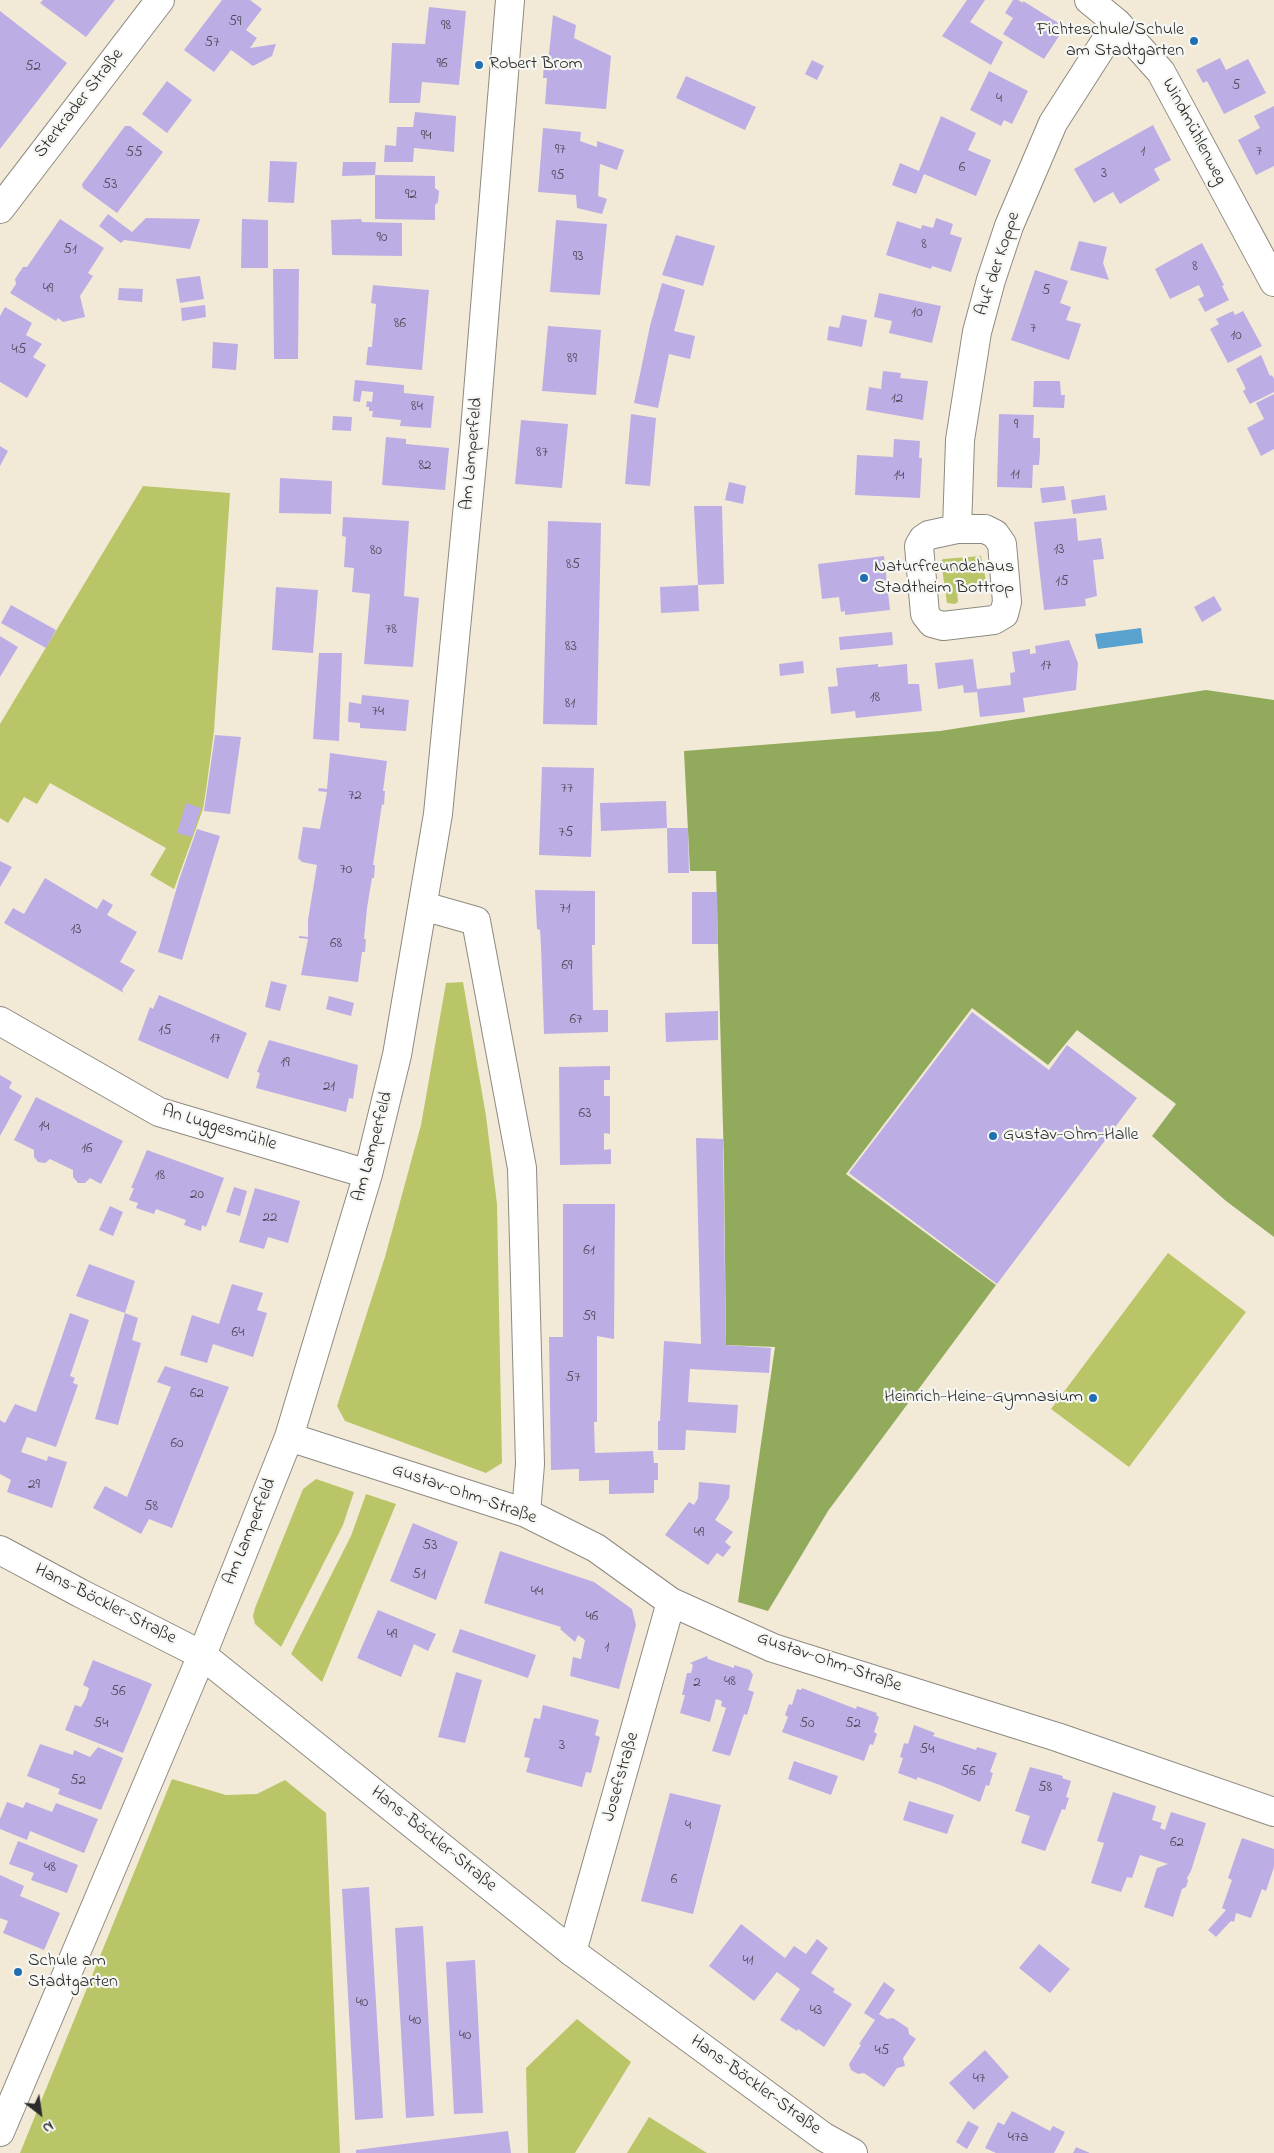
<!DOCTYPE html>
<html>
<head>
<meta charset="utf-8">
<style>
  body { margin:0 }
  #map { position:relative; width:1274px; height:2153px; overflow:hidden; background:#f2ead7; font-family:"Indie Flower",sans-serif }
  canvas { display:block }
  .north { position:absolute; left:15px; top:2088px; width:50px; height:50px; -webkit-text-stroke:4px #f6f6f2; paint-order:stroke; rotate:150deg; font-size:14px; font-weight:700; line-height:20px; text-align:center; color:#2b2b2b }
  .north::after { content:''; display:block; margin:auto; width:18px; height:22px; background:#2b2b2b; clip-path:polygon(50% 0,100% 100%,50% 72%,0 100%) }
</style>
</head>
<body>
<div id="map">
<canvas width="1274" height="2153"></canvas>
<div class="north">N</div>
</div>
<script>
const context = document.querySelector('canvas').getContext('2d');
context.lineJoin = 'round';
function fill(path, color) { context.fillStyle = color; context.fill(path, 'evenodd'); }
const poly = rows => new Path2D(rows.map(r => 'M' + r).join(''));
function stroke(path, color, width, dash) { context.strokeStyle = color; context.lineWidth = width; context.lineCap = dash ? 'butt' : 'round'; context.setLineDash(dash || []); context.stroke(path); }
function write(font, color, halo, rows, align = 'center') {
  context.font = font + ' "Indie Flower",sans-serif'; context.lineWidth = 4.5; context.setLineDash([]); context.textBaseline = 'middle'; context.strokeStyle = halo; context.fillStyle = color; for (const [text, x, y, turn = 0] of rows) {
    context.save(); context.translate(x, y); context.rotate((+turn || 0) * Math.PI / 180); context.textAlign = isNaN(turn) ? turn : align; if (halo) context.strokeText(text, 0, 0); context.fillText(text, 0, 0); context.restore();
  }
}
fill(poly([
  [143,486,230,493,214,731,206,790,203,809,174,889,150,875,166,848,50,783,37,804,24,797,8,823,0,818,0,724],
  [981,556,986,581,984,585,957,589,958,602,955,604,947,603,941,561,943,559],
  [463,982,486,1116,497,1204,502,1463,486,1473,345,1421,337,1406,385,1257,421,1125,446,983],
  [1168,1253,1246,1312,1129,1467,1051,1409],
  [316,1479,354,1492,343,1525,281,1647,255,1624,253,1616,255,1608,303,1489],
  [366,1494,396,1504,322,1682,291,1654,351,1536],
  [172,1779,226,1795,257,1794,285,1780,326,1813,340,2153,20,2153],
  [577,2019,631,2062,575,2153,528,2153,526,2068],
  [649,2117,707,2153,627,2153]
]), '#b9c567');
fill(poly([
  [1206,690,1274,700,1274,1237,1226,1201,1152,1136,1176,1104,1077,1030,1048,1065,972,1008,846,1174,996,1285,828,1511,768,1611,738,1602,775,1347,726,1345,724,1164,716,871,690,871,684,751,940,731]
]), '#92aa5c');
fill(poly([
  [1141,628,1143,643,1098,649,1095,634]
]), '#59a2d0');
fill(poly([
  [43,0,115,0,86,37,40,3],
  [222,0,250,0,262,9,246,30,257,38,250,48,276,44,272,56,253,66,231,50,214,72,184,50],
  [967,0,985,0,970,22,1003,42,991,65,942,36],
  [1013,0,1018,0,1023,3,1023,1,1065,27,1044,59,1003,34,1013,18,1005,13],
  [429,7,466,11,459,85,422,82,420,103,389,103,392,43,425,44],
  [0,11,67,63,0,149],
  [553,15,576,25,574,38,611,56,606,109,545,104,547,78,543,78,544,62,548,63],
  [1220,58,1226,70,1248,59,1266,93,1224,114,1207,81,1203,83,1196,70],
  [812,60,824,66,817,80,805,74],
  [989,71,1028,91,1012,124,1004,120,1001,126,970,110],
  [686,76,756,107,745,130,676,98],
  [167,81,192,100,167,133,142,114],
  [1274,106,1274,166,1256,175,1238,140,1260,128,1254,116],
  [415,112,456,116,454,152,414,148,413,162,384,162,385,145,396,146,397,127,413,127],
  [941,116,976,133,968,150,991,160,976,196,924,174,916,194,892,185,900,163,919,171],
  [1153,125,1171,160,1154,169,1160,180,1120,204,1113,192,1094,203,1074,169],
  [125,126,130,126,163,152,117,213,83,188,82,184],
  [543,128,581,132,580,141,597,147,597,141,624,150,617,170,600,164,598,196,607,199,602,214,577,208,576,195,538,192],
  [270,161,297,162,294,203,268,202],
  [343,162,376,162,375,175,342,176],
  [375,175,435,176,435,188,439,191,438,202,435,205,435,220,375,219],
  [108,214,132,232,146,218,200,219,190,249,124,240,121,243,99,226],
  [936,218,953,224,950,234,962,238,951,272,932,266,931,269,886,255,897,221,921,229,922,225,933,228],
  [60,219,104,248,88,273,93,276,80,296,85,317,63,322,58,318,56,321,10,293,16,284,15,279,23,267,27,267],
  [242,219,268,220,268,268,241,268],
  [361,219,362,222,402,223,402,256,332,255,331,220],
  [556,220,607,224,600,295,550,292],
  [676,235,715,246,703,286,662,275],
  [1079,241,1107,247,1103,263,1109,280,1070,270],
  [1202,243,1224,285,1222,286,1229,300,1205,312,1198,299,1204,296,1199,285,1170,299,1155,269],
  [273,269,299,269,298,359,274,359],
  [1035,270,1068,281,1060,303,1071,307,1066,320,1081,324,1069,360,1011,340],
  [200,276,204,299,180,303,176,279],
  [662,283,685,290,674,331,695,336,690,359,669,354,658,408,634,403,650,326],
  [373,285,429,290,422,370,366,365,368,347,372,347,376,304,371,303],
  [119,288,143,289,142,302,118,300],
  [879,293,941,306,932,343,889,333,892,321,874,317],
  [205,305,206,317,182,321,181,308],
  [5,307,32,323,26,335,42,344,33,357,46,365,27,398,0,382,0,316],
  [1233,311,1235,315,1243,311,1262,346,1228,363,1210,329,1219,324,1216,319],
  [842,315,867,320,862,347,827,340,829,326,839,328],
  [548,326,601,330,596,395,542,391],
  [213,342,238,344,236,370,212,368],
  [1261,355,1270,376,1272,375,1274,379,1274,392,1250,404,1243,391,1246,389,1236,369],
  [883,371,901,373,900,378,928,381,923,420,866,410,869,387,881,389],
  [355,380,404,385,404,393,434,396,431,428,400,426,401,420,372,417,373,411,369,411,369,407,366,407,367,401,372,402,373,392,362,391,360,402,353,401],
  [1034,381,1060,381,1061,395,1065,395,1064,408,1033,407],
  [1274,394,1274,449,1261,456,1247,428,1264,419,1256,403],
  [631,414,656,418,650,486,625,484],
  [999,414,1034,415,1033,438,1040,438,1040,452,1039,465,1033,465,1032,488,997,487],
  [333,416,352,417,351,431,332,430],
  [521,420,568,424,562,488,515,484],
  [386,437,406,439,406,444,449,448,445,490,382,485],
  [894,439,920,441,919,458,922,458,920,498,855,495,857,455,893,457],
  [0,446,8,451,0,466],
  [280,478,332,481,331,514,279,513],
  [729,482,746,486,743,504,725,500],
  [1064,486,1066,500,1042,503,1040,488],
  [1105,495,1107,510,1073,514,1071,500],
  [694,506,722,506,724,584,698,585,699,611,661,613,660,587,698,585],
  [343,517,409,521,404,596,419,598,413,667,364,664,370,594,352,592,354,568,344,567,346,537,342,536],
  [1076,518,1078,541,1101,538,1104,559,1093,560,1097,596,1085,599,1086,606,1044,610,1034,522],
  [548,521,601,523,597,725,543,724],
  [884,556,890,610,845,615,845,611,841,612,839,597,822,599,818,564],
  [276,587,318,590,313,653,272,650],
  [1214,596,1222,610,1202,622,1194,607],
  [11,605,56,630,46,648,1,623],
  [892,632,893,645,840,650,839,637],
  [0,636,18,647,0,677],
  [1069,640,1078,663,1076,690,1023,698,1025,712,980,717,977,692,964,693,963,685,938,689,935,663,973,659,977,689,1011,685,1010,673,1015,672,1012,652,1030,649,1030,654,1036,653,1035,646],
  [319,653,342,653,339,741,313,739],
  [803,661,804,673,780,676,779,664],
  [878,664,878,667,907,664,908,684,919,684,922,711,856,718,855,711,831,714,828,687,838,686,836,668],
  [362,695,409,700,406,731,360,728,360,723,348,722,349,702,361,704],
  [215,735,241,737,230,814,204,811],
  [330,753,387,761,383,791,385,791,384,805,382,804,373,865,375,865,374,878,372,878,367,908,364,939,366,939,365,952,362,952,358,982,301,975,308,939,299,938,299,936,308,937,308,920,317,865,302,862,298,858,303,827,320,829,327,792,318,791,319,788,327,789],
  [542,767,594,768,591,857,539,855],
  [666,801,667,828,601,831,600,803],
  [186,803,201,808,192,837,177,833],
  [667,828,688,828,689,873,668,873],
  [197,829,220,836,182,960,158,952,179,880],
  [0,861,12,867,0,887],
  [45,878,97,909,103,899,113,905,107,915,137,932,120,962,135,970,122,990,124,993,4,923,13,908,24,914],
  [535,890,595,891,595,945,592,945,593,1010,608,1010,608,1032,544,1034,541,946,540,930,537,929],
  [692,892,717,892,718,944,692,944],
  [271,981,287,985,280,1011,265,1007],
  [159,995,247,1033,228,1079,138,1040,150,1007,153,1009],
  [329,996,354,1003,351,1016,326,1009],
  [718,1011,718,1040,666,1042,665,1013],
  [972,1012,1049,1070,1067,1045,1137,1098,997,1284,849,1173],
  [269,1040,358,1065,353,1099,349,1098,346,1112,256,1088,260,1073,257,1072],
  [610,1066,610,1080,604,1080,604,1096,610,1096,610,1134,604,1133,604,1150,611,1149,611,1164,560,1165,559,1067],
  [0,1075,12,1082,9,1088,22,1096,0,1136],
  [36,1097,123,1141,101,1184,90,1178,85,1183,78,1183,73,1177,73,1170,50,1159,45,1163,38,1162,34,1157,34,1150,14,1140],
  [696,1138,723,1139,726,1345,771,1348,769,1373,690,1369,688,1402,738,1405,736,1433,686,1430,685,1450,658,1450,658,1421,660,1421,664,1341,701,1344],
  [147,1150,224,1178,206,1227,202,1225,201,1231,184,1225,186,1220,156,1209,154,1214,136,1208,138,1203,129,1200,134,1188,131,1188],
  [234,1187,247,1191,240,1216,226,1212],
  [255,1188,300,1201,288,1243,268,1237,264,1249,239,1242],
  [563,1204,615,1204,614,1339,597,1336,597,1422,594,1422,595,1453,653,1451,654,1463,658,1463,658,1480,654,1480,654,1493,609,1494,609,1480,579,1481,579,1469,551,1470,549,1337,563,1337],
  [110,1206,123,1212,113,1236,99,1230],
  [89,1264,135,1281,125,1313,76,1296],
  [232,1284,263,1293,257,1310,267,1313,253,1357,213,1344,207,1363,180,1355,192,1315,219,1324],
  [70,1313,89,1320,70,1376,75,1378,73,1383,78,1385,56,1447,27,1437,21,1452,47,1461,48,1456,67,1462,52,1508,7,1492,11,1480,0,1474,0,1420,5,1423,15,1404,36,1412],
  [125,1313,138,1318,132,1340,141,1343,118,1425,95,1419],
  [165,1366,229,1387,172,1528,149,1519,141,1534,93,1508,105,1486,127,1497,171,1387,157,1382],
  [699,1482,730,1485,729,1498,715,1520,733,1532,725,1542,731,1547,723,1557,717,1553,708,1565,665,1535,689,1502,694,1505,698,1498],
  [413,1523,458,1542,436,1600,390,1581],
  [500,1551,594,1582,632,1609,636,1625,619,1689,570,1676,573,1657,581,1659,585,1640,578,1635,575,1642,560,1629,561,1627,484,1603],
  [378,1610,436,1634,428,1651,414,1644,401,1677,357,1658],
  [460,1629,536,1655,528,1678,452,1652],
  [707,1656,708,1659,734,1668,734,1665,750,1670,753,1675,748,1690,754,1692,747,1715,744,1714,730,1756,712,1751,726,1708,721,1706,722,1701,716,1699,710,1722,680,1713,685,1695,682,1695,687,1673,691,1673,693,1665,690,1663],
  [93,1660,152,1684,123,1753,65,1730,75,1705,81,1707,86,1698,89,1688,83,1685],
  [456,1672,482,1680,465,1743,438,1737],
  [802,1688,856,1709,857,1706,877,1713,876,1715,879,1717,874,1732,877,1734,873,1745,870,1744,864,1761,782,1732,788,1717,785,1715,789,1704,792,1705,797,1689,801,1690],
  [543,1705,599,1720,595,1735,600,1737,591,1773,586,1772,582,1787,526,1772,530,1758,524,1757,534,1718,540,1719],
  [914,1725,935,1733,933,1736,976,1750,977,1747,997,1753,990,1772,993,1773,989,1786,986,1785,980,1802,940,1785,917,1777,917,1780,898,1773,903,1758,900,1757,904,1743,908,1744],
  [40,1744,73,1755,74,1750,90,1757,98,1747,123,1758,101,1810,58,1794,60,1789,27,1776],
  [794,1761,838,1776,831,1795,788,1779],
  [1030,1767,1063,1776,1062,1778,1071,1781,1066,1797,1069,1798,1065,1810,1062,1809,1045,1851,1021,1843,1030,1816,1015,1811],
  [1113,1792,1156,1806,1152,1820,1162,1823,1160,1828,1165,1830,1171,1812,1206,1823,1191,1871,1187,1878,1188,1881,1186,1887,1182,1889,1173,1917,1144,1907,1157,1868,1168,1864,1140,1855,1132,1878,1127,1877,1121,1892,1091,1883,1104,1843,1097,1841],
  [670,1793,721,1805,693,1914,641,1901],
  [909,1801,954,1815,947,1834,903,1820],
  [7,1802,23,1808,26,1802,52,1812,56,1803,98,1819,84,1853,30,1831,27,1840,0,1829,0,1819],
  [1242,1838,1274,1849,1274,1867,1266,1891,1262,1889,1251,1918,1236,1913,1234,1922,1231,1921,1216,1937,1208,1930,1226,1910,1222,1908,1232,1880,1228,1878],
  [18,1841,78,1865,67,1893,31,1880,34,1873,9,1864],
  [0,1875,24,1886,20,1896,60,1913,44,1950,3,1933,8,1921,0,1918],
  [369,1887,383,2118,355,2120,342,1889],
  [741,1924,785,1958,794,1946,806,1954,817,1939,828,1948,811,1973,835,1989,833,1992,852,2004,824,2047,798,2029,797,2031,780,2020,800,1989,777,1972,754,2001,709,1966],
  [423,1926,434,2116,406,2118,395,1928],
  [1039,1944,1070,1969,1050,1993,1019,1968],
  [475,1960,483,2113,454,2114,446,1962],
  [884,1982,895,1990,879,2014,887,2019,893,2018,908,2028,909,2034,916,2039,903,2058,905,2066,897,2068,884,2087,864,2073,858,2074,851,2070,849,2064,861,2045,859,2044,875,2020,864,2013],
  [985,2050,1009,2077,974,2110,949,2083],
  [1012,2111,1050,2131,1053,2126,1065,2132,1054,2153,996,2153,985,2148,998,2122,1004,2125],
  [968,2121,979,2127,967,2149,956,2142],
  [508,2131,511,2153,356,2153,356,2150],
  [1076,2147,1090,2153,1073,2153]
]), '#bcaee5');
const minor = poly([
  [1089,0,1117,23,1161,72,1274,282],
  [0,209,160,0],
  [957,529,960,440,977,332,991,280,1009,226,1053,123,1117,23],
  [957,529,985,529,995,534,1002,544,1007,602,1004,614,994,620,943,626,932,623,925,614,919,546,923,539,929,535,957,529],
  [423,906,476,921,522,1168,530,1464,526,1513],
  [0,1021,159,1112,368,1174],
  [289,1437,526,1513,596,1548,671,1602,773,1648,1057,1737,1274,1812],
  [572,1952,671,1602],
  [0,2132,202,1655,289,1437,368,1174,397,1055,438,814,474,442,510,0]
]);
const major = poly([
  [0,1550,80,1593,202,1655,572,1952,824,2137,853,2153]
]);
stroke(minor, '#8e8a81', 30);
stroke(major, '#8e8a81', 30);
stroke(minor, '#fff', 28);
stroke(major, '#fff', 28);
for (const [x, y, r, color] of [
  [1194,41,5,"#1f6fb2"],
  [479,65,5,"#1f6fb2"],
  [864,578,5,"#1f6fb2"],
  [993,1136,5,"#1f6fb2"],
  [1093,1398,5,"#1f6fb2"],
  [18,1972,5,"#1f6fb2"]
]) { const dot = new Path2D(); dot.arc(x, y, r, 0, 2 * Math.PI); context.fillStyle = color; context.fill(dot); stroke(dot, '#f6f6f2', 2); }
write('15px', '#4f4c5a', null, [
  ["59",235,23],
  ["98",446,27],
  ["57",212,44],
  ["96",442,65],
  ["52",33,68],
  ["5",1236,87],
  ["4",999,100],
  ["94",426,137],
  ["97",560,151],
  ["1",1143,153],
  ["7",1259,153],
  ["55",134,154],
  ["6",962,169],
  ["3",1104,175],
  ["95",558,177],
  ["53",110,186],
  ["92",411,196],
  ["90",382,239],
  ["8",924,246],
  ["51",70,251],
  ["93",578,258],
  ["8",1195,268],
  ["49",48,290],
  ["5",1046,292],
  ["10",917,314],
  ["86",400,325],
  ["7",1033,330],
  ["10",1236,337],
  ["45",19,351],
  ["89",572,360],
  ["12",897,400],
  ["84",417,408],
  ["9",1016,426],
  ["87",542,454],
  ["82",425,467],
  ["11",1015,476],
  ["14",899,477],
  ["13",1059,551],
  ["80",376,552],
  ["85",573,566],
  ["15",1062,583],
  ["78",391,631],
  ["83",571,648],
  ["17",1046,667],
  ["18",875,699],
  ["81",570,705],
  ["74",378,713],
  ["77",567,790],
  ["72",355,797],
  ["75",566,834],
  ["70",346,871],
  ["71",565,910],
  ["13",76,931],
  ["68",336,945],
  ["69",567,967],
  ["67",576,1021],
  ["15",165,1032],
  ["17",215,1040],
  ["19",285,1064],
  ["21",329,1088],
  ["63",585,1115],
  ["14",44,1128],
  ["16",87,1150],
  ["18",160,1177],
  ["20",197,1196],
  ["22",270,1219],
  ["61",589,1252],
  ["59",589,1318],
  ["64",238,1334],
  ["57",573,1379],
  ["62",197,1395],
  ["60",177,1445],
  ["29",34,1486],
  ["58",151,1508],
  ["49",699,1534],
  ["53",430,1547],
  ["51",419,1576],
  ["44",537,1593],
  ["46",592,1618],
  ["49",392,1636],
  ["1",607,1649],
  ["48",730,1683],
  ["2",697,1684],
  ["56",118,1693],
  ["54",101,1725],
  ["50",807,1725],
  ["52",853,1725],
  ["3",562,1747],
  ["54",927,1751],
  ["56",968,1773],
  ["52",78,1782],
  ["58",1045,1789],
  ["4",688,1827],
  ["62",1177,1844],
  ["48",50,1869],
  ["6",674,1881],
  ["41",748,1962],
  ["40",362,2004],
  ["43",816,2012],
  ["40",415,2022],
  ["40",465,2037],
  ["45",882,2052],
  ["47",979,2080],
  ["47a",1018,2139]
]);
write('18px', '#2b2b2b', '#f6f6f2', [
  ["Fichteschule/Schule",1184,31,"right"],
  ["am Stadtgarten",1184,52,"right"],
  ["Robert Brom",489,65],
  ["Naturfreundehaus",874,568],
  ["Stadtheim Bottrop",874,589],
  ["Gustav-Ohm-Halle",1003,1136],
  ["Heinrich-Heine-Gymnasium",1083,1398,"right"],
  ["Schule am",28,1962],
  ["Stadtgarten",28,1983]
], 'left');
write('18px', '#2b2b2b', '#f6f6f2', [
  ["Sterkrader Straße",80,104,-52],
  ["Windmühlenweg",1193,132,62],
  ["Auf der Koppe",999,264,-72],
  ["Am Lamperfeld",473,454,-85],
  ["An Luggesmühle",219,1129,17],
  ["Am Lamperfeld",374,1147,-75],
  ["Gustav-Ohm-Straße",464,1495,19],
  ["Am Lamperfeld",251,1532,-68],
  ["Hans-Böckler-Straße",105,1605,27],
  ["Gustav-Ohm-Straße",829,1663,19],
  ["Josefstraße",622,1777,-74],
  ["Hans-Böckler-Straße",433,1840,39],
  ["Hans-Böckler-Straße",755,2086,36]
]);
</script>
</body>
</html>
